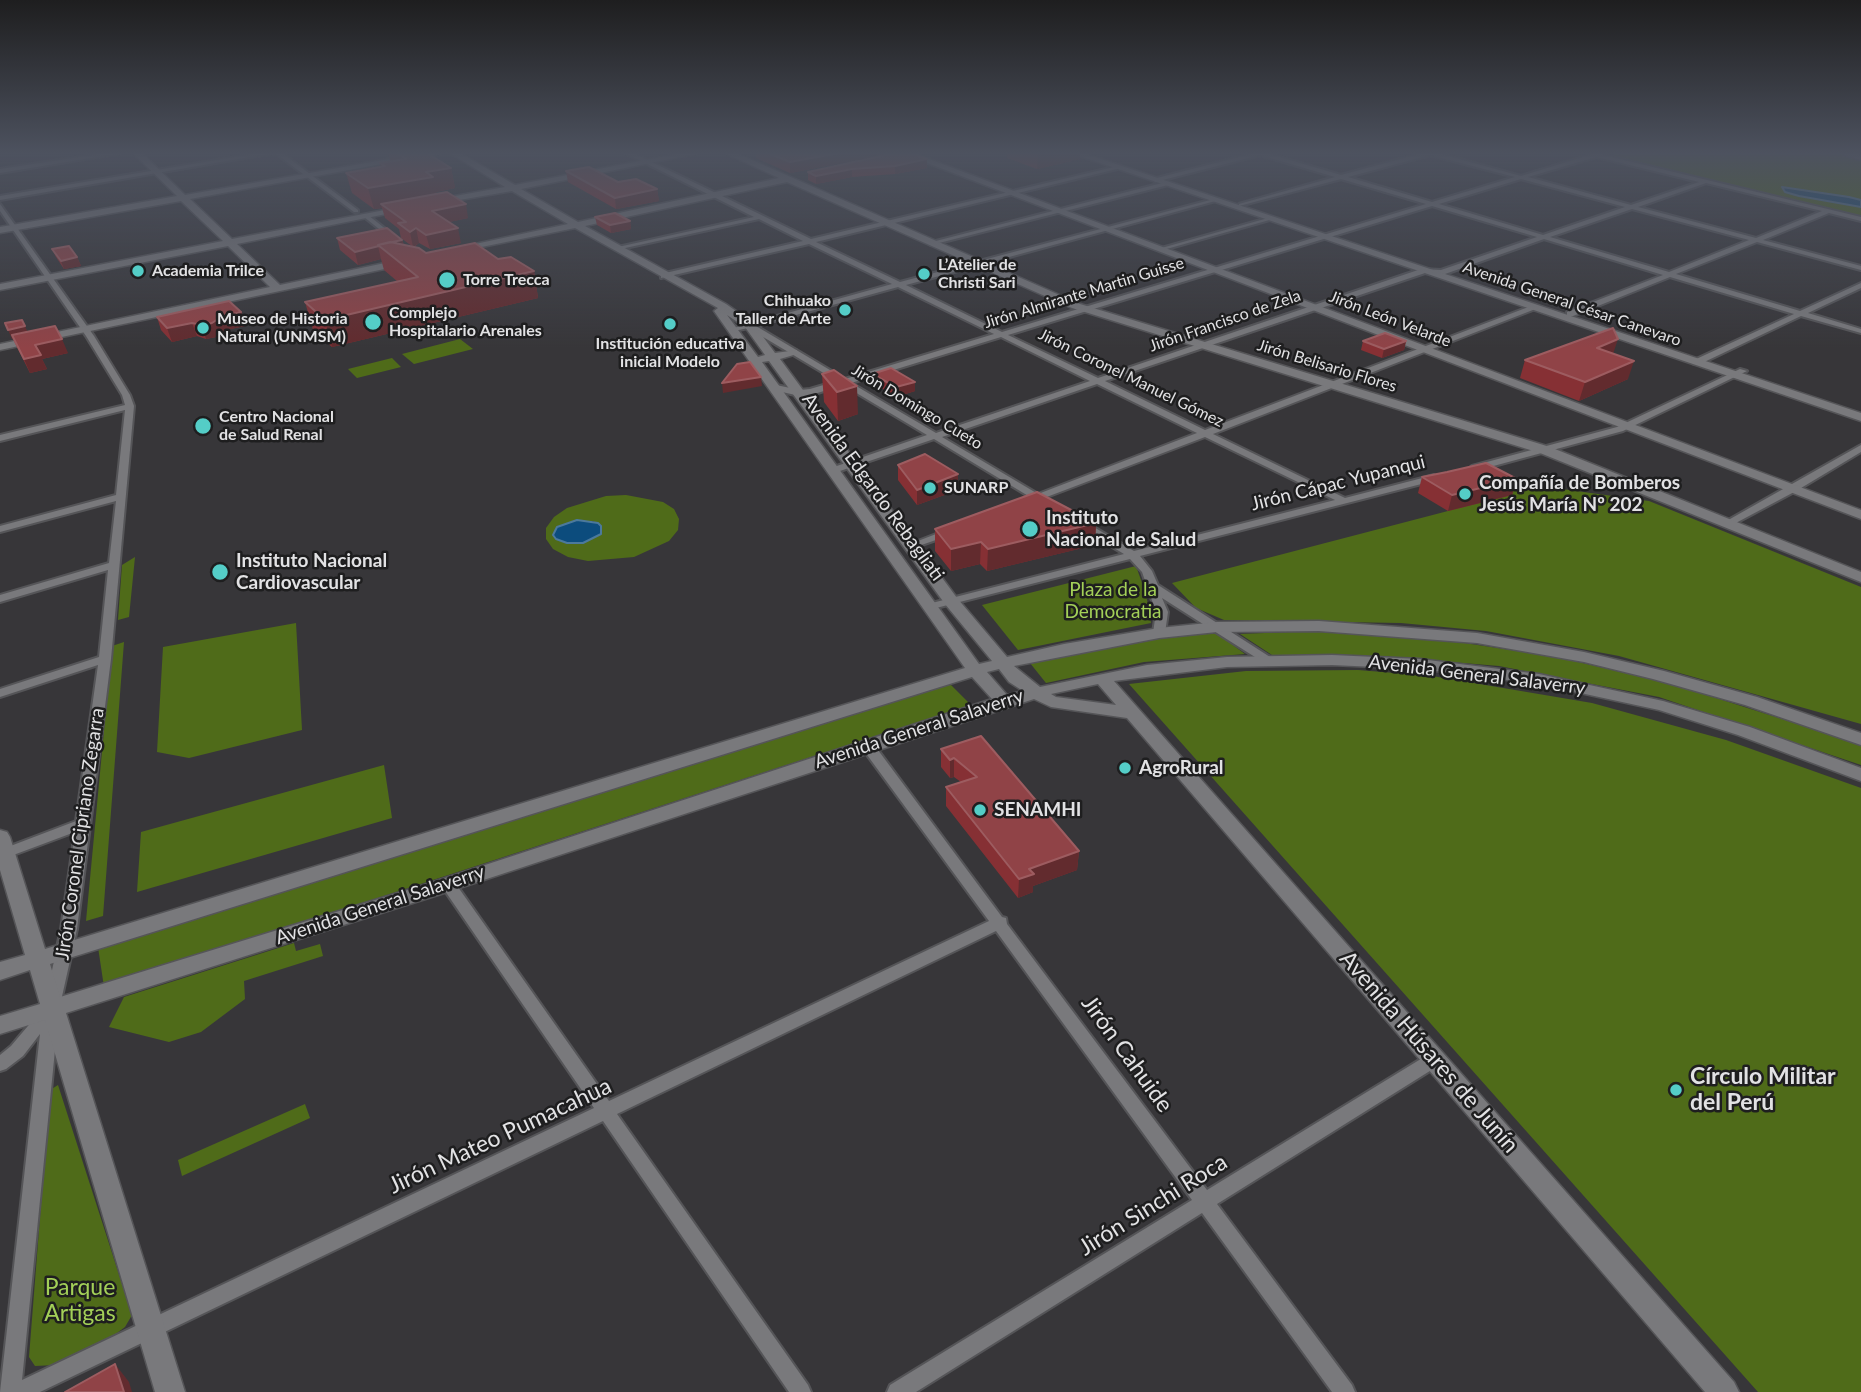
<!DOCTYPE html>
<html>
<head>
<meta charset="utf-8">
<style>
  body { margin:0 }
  canvas { display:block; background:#373639 }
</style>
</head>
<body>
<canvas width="1861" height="1392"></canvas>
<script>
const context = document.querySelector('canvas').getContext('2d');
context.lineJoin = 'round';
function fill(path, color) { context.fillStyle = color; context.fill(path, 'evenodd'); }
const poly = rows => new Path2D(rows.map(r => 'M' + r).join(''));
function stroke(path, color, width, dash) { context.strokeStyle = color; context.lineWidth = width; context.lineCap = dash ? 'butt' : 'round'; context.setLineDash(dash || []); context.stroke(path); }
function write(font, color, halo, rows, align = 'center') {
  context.font = font + ' Lato,sans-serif'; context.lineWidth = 5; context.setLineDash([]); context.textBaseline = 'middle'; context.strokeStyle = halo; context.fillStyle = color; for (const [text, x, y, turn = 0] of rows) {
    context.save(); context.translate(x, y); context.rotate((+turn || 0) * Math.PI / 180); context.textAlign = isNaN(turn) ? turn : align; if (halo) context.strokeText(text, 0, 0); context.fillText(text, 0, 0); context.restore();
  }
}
fill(poly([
  [1617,153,1861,153,1861,217,1608,156],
  [460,339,473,349,414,364,402,354],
  [392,358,401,367,357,378,348,369],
  [1482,478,1649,501,1861,587,1861,724,1619,656,1486,631,1401,623,1224,620,1196,608,1172,583,1448,511],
  [626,495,663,502,674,509,679,519,678,530,669,541,634,557,588,561,568,557,553,549,546,539,546,528,554,517,567,508,606,496],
  [593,521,601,526,601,534,583,543,567,543,554,535,557,527],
  [135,557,129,617,118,620,122,565],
  [1136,566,1146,594,1151,623,1018,650,982,605],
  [296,623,302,730,189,758,157,752,163,647],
  [1312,631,1458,642,1557,657,1672,684,1861,744,1861,765,1659,697,1499,666,1380,656,1272,655,1240,634],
  [1190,634,1218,634,1245,654,1144,662,1046,683,1030,663,1092,649],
  [124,642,103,916,86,921,112,646],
  [1358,670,1432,676,1592,703,1726,740,1861,788,1861,1392,1758,1392,1129,684,1246,671],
  [947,681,971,705,104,987,98,947],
  [384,765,392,818,137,892,141,832],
  [294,943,296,951,320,944,323,956,244,981,245,999,201,1032,169,1042,109,1027,124,997],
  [58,1085,132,1315,125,1327,113,1336,56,1365,35,1366,29,1357,50,1090],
  [305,1104,310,1118,182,1176,178,1160]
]), '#4f6b19');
const water = poly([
  [1782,187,1849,197,1861,200,1861,207,1799,196,1785,192,1782,187],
  [577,520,598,523,601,526,601,534,583,543,567,543,556,539,553,535,557,527,577,520]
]);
fill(water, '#0c4c7d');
stroke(water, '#4c799c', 2);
const street = poly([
  [106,153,121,153,0,173,0,169,106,153],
  [259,153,273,153,0,200,0,196,259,153],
  [275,153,282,153,358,210,358,212,354,212,275,153],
  [625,153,633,153,811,239,1118,166,1121,168,816,242,900,282,1214,199,1219,200,906,285,1002,332,1426,204,1341,179,1239,206,1239,204,1335,177,1260,155,1155,182,1153,179,1255,153,1266,153,1341,175,1423,153,1437,153,1521,176,1596,153,1605,153,1603,155,1861,217,1861,221,1829,213,1763,240,1861,266,1861,270,1757,242,1676,274,1800,311,1861,283,1861,288,1808,313,1861,329,1861,333,1801,316,1700,364,1694,364,1694,360,1794,314,1670,277,1573,316,1567,316,1567,312,1663,275,1544,239,1445,274,1425,273,1105,381,1205,430,1531,306,1538,308,1213,434,1345,498,1434,475,1439,478,1437,480,1140,556,1152,571,1158,585,1270,657,1272,660,1270,663,1266,664,1162,598,1168,612,1165,633,1159,636,1155,635,1153,633,1156,612,1142,572,1130,559,932,609,926,606,928,604,1124,554,1079,527,1079,523,1087,523,1134,551,1335,500,1205,437,1044,498,1043,501,1028,504,1023,501,1030,497,934,439,837,472,831,472,831,468,927,435,843,385,811,395,800,396,773,390,773,386,776,385,800,390,810,389,837,381,748,328,734,331,730,329,892,284,809,244,661,278,661,274,803,241,759,219,616,250,615,249,618,247,754,217,625,153],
  [1430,155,1515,177,1432,202,1348,177,1430,155],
  [1596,157,1597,157,1699,182,1631,205,1528,177,1596,157],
  [1521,179,1625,207,1543,235,1439,204,1521,179],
  [1706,183,1822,211,1756,238,1638,207,1706,183],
  [1432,206,1537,237,1441,270,1421,269,1098,378,1008,335,1432,206],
  [1632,209,1749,240,1669,272,1550,237,1632,209],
  [898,287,994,334,845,379,756,326,898,287],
  [1001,337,1090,381,936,433,851,383,1001,337],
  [1097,384,1197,433,1038,494,942,437,1097,384],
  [1166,182,1168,185,931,245,928,243,1166,182],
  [0,204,94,336,130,395,134,406,111,659,77,929,59,1010,22,1380,594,1108,443,888,441,884,443,880,453,880,609,1101,989,921,862,748,861,745,867,741,872,742,1002,917,1006,918,1007,924,1207,1190,1429,1054,1435,1052,1441,1054,1443,1059,1441,1064,1217,1204,1352,1385,1355,1392,1332,1392,1202,1213,916,1392,887,1392,890,1385,1192,1200,996,931,617,1114,808,1385,811,1392,789,1392,603,1121,40,1392,0,1392,40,1034,23,1056,6,1069,0,1071,0,1055,11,1046,44,1007,61,929,75,832,0,860,0,850,76,821,98,665,0,697,0,689,99,657,108,570,0,602,0,595,109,563,116,501,0,532,0,526,116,495,125,410,0,441,0,435,125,405,122,395,86,336,0,211,0,204],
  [364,215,368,215,397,238,397,240,393,240,364,217,364,215],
  [1268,218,1273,219,1163,250,1158,249,1268,218],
  [1740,369,1747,371,1623,431,1475,471,1470,468,1472,466,1617,427,1740,369],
  [1861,445,1861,452,1796,491,1732,525,1724,525,1723,523,1861,445],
  [949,529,953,530,953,534,910,549,905,546,949,529]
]);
const secondary = poly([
  [133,153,142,153,185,195,423,153,442,153,190,199,232,239,406,206,411,209,237,244,280,285,404,259,409,262,408,264,0,350,0,344,270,287,228,246,0,290,0,284,223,241,181,201,0,233,0,227,177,196,133,153],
  [450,153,460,153,515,185,682,153,699,153,521,189,578,222,779,178,725,153,736,153,1080,304,1550,447,1861,572,1861,582,1540,453,1072,308,787,182,585,226,726,304,753,323,775,353,797,350,797,354,780,359,957,598,1007,657,1064,644,1159,628,1217,622,1319,621,1477,633,1584,652,1664,671,1757,697,1861,733,1861,745,1745,705,1653,679,1584,662,1477,643,1319,631,1217,632,1159,638,1014,666,1040,687,1147,665,1227,657,1332,655,1420,659,1539,674,1663,701,1750,727,1861,768,1861,781,1738,735,1659,710,1539,684,1420,669,1332,665,1227,667,1114,681,1734,1382,1739,1392,1705,1392,1127,718,1051,707,1034,699,441,894,66,1013,185,1392,155,1392,45,1020,0,1034,0,1016,40,1004,30,970,0,980,0,962,25,955,0,870,0,830,7,832,10,837,45,949,965,668,714,311,718,308,575,228,452,253,452,249,568,224,512,191,430,205,433,200,505,187,450,153],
  [727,315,745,327,765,355,758,357,727,315],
  [769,361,945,604,992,661,979,664,762,362,769,361],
  [999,669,1009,682,1023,691,1007,695,987,672,999,669],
  [972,677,992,699,427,884,60,997,50,964,972,677],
  [1098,684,1116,705,1056,697,1051,694,1098,684],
  [901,153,913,153,1861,510,1861,519,901,153],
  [1071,153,1083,153,1861,413,1861,421,1071,153],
  [1843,153,1861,155,1861,160,1844,155,1843,153]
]);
stroke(street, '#555558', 4);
stroke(secondary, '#555558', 3);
fill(street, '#79797c');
fill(secondary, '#79797c');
fill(poly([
  [388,153,427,153,451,168,455,188,436,192,437,194,468,218,449,222,461,243,430,249,419,243,414,247,426,253,498,259,534,271,538,298,332,347,313,330,305,302,398,282,384,270,381,259,358,265,340,250,337,238,402,240,404,245,413,247,401,238,399,229,385,218,382,208,374,209,352,193,346,173,381,167,380,163,390,161],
  [756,153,893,153,790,173,756,158],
  [895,153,927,168,895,174,852,177,816,184,808,180,808,172],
  [1007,153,1080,153,1080,159,1037,169,1007,158],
  [566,171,657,189,659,201,616,209,568,182],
  [595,217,630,221,631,229,611,233,597,225],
  [52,249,77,257,81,266,64,269,56,257],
  [241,312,245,326,226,330,216,337,206,339,197,336,172,342,161,330,157,317],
  [5,323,28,332,68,353,42,359,47,369,30,373],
  [1363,341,1406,341,1404,350,1382,358,1361,350],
  [1613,354,1628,379,1579,401,1520,378,1525,360],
  [822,374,858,414,838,421,824,402],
  [872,374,915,382,915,391,896,397,873,383],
  [898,465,958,490,917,505,898,480],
  [1447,472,1517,479,1512,495,1448,511,1418,493,1422,477],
  [1096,523,1095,545,987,571,980,564,951,571,935,551,935,529],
  [941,749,1079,851,1077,870,1033,886,1033,892,1018,898,946,806,946,787,961,782,954,777,950,778,941,767]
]), '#863034');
fill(poly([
  [839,153,893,153,790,173,790,162],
  [1038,153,1080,153,1080,159,1037,169],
  [927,159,927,168,895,174,895,166],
  [451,168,455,188,436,192,437,197,381,204,382,208,374,209,368,188,426,172],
  [852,169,852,177,816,184,816,176],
  [657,189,659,201,616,209,615,198],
  [466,204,468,218,435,225,432,211],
  [630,221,631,229,611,233,610,225],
  [416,228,419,243,413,247,410,232],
  [458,228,461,243,430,249,426,235],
  [402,240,405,253,379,246],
  [378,246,381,259,358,265,355,252],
  [77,257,81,266,64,269,61,261],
  [534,271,538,298,332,347,325,320],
  [241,312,245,326,226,330,216,337,206,339,202,325,221,317],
  [192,323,197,336,172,342,167,328],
  [25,326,29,335,12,339,8,330],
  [62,339,68,353,42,359,47,369,30,373,24,359,35,345],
  [1618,339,1612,357,1597,348],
  [1406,341,1404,350,1382,358,1384,349],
  [1634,361,1628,379,1579,401,1585,382],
  [761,377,762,386,723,393,722,383],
  [915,382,915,391,896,397,896,387],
  [857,386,858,414,838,421,837,392],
  [958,474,958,490,917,505,917,490],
  [1517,479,1512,495,1448,511,1452,495],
  [1096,523,1095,545,987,571,988,549],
  [981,542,980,564,951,571,951,549],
  [954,758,954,777,950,778,950,760],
  [1079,851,1077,870,1033,886,1033,892,1018,898,1019,879,1029,869],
  [115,1364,129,1382,132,1392,124,1392]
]), '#622b2e');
const building = poly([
  [398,153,427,153,451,168,426,172,433,177,368,188,346,173,385,166,380,163,406,159,398,153],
  [768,153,839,153,790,162,768,153],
  [895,153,910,153,927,159,895,166,852,169,816,176,808,172,895,153],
  [589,167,618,182,636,179,657,189,615,198,566,171,589,167],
  [447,192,466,204,432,211,458,228,426,235,416,228,410,232,398,223,406,222,381,204,447,192],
  [615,213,630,221,610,225,595,217,615,213],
  [387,228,402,240,378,245,379,246,355,252,337,238,387,228],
  [390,242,419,248,426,253,475,243,498,259,511,257,534,271,325,320,305,302,418,277,378,245,390,242],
  [69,246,77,257,61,261,52,249,69,246],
  [229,301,241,312,221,317,212,323,202,325,192,323,167,328,157,317,229,301],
  [22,320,25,326,8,330,5,323,22,320],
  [55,326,62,339,35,345,41,355,24,359,12,335,55,326],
  [1613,328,1618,339,1597,348,1634,361,1585,382,1525,360,1613,328],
  [1385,333,1406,341,1384,349,1363,341,1385,333],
  [750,362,761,377,722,383,737,364,750,362],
  [891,368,915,382,896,387,872,374,891,368],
  [834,370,857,386,837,392,822,374,834,370],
  [925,454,958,474,917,490,898,465,925,454],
  [1486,463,1517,479,1452,495,1422,477,1447,472,1486,463],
  [1037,492,1096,523,988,549,981,542,951,549,935,529,1037,492],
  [981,736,1079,851,1029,869,1034,874,1019,879,946,787,977,777,954,758,950,760,941,749,981,736],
  [115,1364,124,1392,65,1392,115,1364]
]);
fill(building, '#904347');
stroke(building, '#9d5c60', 2);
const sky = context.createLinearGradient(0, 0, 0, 348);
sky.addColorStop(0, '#1e1e1f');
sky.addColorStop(0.44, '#4d525f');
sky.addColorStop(1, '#4d525f00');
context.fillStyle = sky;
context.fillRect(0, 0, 1861, 348);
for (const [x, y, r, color] of [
  [138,271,7,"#54cdc7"],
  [924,274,7,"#54cdc7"],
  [447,280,9,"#54cdc7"],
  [845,310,7,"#54cdc7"],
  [373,322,9,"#54cdc7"],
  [670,324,7,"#54cdc7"],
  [203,328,7,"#54cdc7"],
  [203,426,9,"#54cdc7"],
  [930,488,7,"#54cdc7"],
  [1465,494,7,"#54cdc7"],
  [1030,529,9,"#54cdc7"],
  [220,572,9,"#54cdc7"],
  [1125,768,7,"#54cdc7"],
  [980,810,7,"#54cdc7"],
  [1676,1090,7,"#54cdc7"]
]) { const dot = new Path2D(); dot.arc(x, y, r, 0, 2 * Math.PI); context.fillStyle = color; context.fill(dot); stroke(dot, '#1e1e1f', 2.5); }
write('bold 16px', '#e2e2e4', '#1e1e1f', [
  ["L’Atelier de",938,265],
  ["Christi Sari",938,283],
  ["Academia Trilce",152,271],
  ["Torre Trecca",463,280],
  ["Chihuako",831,301,"right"],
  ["Taller de Arte",831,319,"right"],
  ["Complejo",389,313],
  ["Hospitalario Arenales",389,331],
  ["Museo de Historia",217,319],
  ["Natural (UNMSM)",217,337],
  ["Institución educativa",670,344,"center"],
  ["inicial Modelo",670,362,"center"],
  ["Centro Nacional",219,417],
  ["de Salud Renal",219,435],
  ["SUNARP",944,488]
], 'left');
write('16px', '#e2e2e4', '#1e1e1f', [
  ["Jirón Almirante Martin Guisse",1084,293,-17],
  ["Avenida General César Canevaro",1572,304,19],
  ["Jirón León Velarde",1390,319,21],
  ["Jirón Francisco de Zela",1225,321,-19],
  ["Jirón Belisario Flores",1327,366,17],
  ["Jirón Coronel Manuel Gómez",1131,378,26],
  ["Jirón Domingo Cueto",917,407,31]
]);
write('19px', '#e2e2e4', '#1e1e1f', [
  ["Jirón Cápac Yupanqui",1338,483,-14],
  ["Avenida Edgardo Rebagliati",873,487,54],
  ["Avenida General Salaverry",1477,675,7],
  ["Avenida General Salaverry",919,729,-18],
  ["Jirón Coronel Cipriano Zegarra",80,834,-82],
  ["Avenida General Salaverry",380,905,-18]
]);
write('bold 19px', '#e2e2e4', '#1e1e1f', [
  ["Compañía de Bomberos",1479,483],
  ["Jesús María Nº 202",1479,505],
  ["Instituto",1046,518],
  ["Nacional de Salud",1046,540],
  ["Instituto Nacional",236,561],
  ["Cardiovascular",236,583],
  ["AgroRural",1139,768],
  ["SENAMHI",994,810]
], 'left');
write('19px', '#a3d058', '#1e1e1f', [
  ["Plaza de la",1113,590],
  ["Democratia",1113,612]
]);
write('23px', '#e2e2e4', '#1e1e1f', [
  ["Avenida Húsares de Junín",1429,1052,49],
  ["Jirón Cahuide",1127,1054,54],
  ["Jirón Mateo Pumacahua",500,1136,-25],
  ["Jirón Sinchi Roca",1153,1205,-32]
]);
write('bold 23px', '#e2e2e4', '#1e1e1f', [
  ["Círculo Militar",1690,1077],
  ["del Perú",1690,1103]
], 'left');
write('23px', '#a3d058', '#1e1e1f', [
  ["Parque",80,1288],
  ["Artigas",80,1314]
]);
</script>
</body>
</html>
